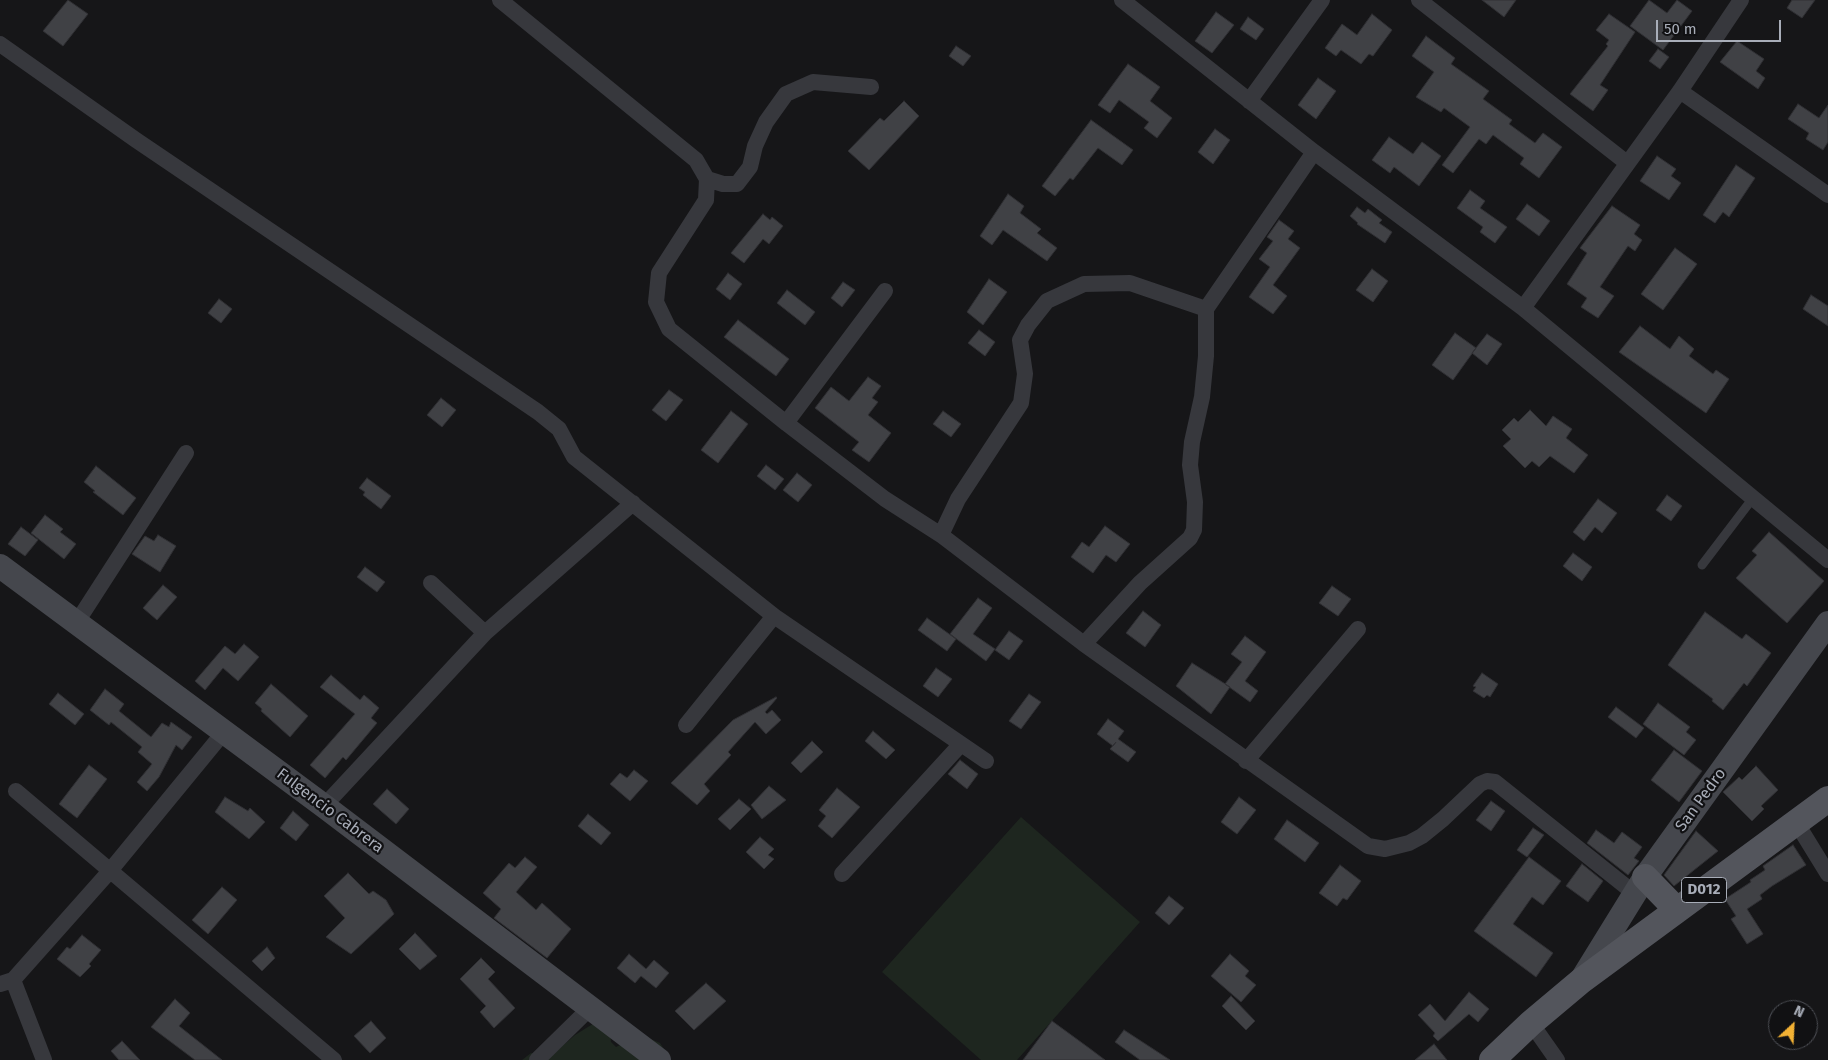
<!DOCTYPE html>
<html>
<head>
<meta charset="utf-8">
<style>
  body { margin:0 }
  #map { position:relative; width:1828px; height:1060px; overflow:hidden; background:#161618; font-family:"Fira Sans",sans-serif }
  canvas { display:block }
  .north { position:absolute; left:1768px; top:1000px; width:50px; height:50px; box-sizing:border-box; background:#111113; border:1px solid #4d4f55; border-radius:50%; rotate:25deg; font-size:14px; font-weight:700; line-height:20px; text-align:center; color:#a8adb8 }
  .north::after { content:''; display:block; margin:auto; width:18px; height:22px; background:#f2b134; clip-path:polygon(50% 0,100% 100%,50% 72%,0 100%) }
  .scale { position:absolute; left:1656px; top:20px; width:125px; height:22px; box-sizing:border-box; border:2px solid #a8adb8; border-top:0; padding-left:6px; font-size:15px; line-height:18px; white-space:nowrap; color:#a8adb8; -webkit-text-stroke:4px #111113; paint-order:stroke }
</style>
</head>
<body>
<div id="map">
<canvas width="1828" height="1060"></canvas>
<div class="north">N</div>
<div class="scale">50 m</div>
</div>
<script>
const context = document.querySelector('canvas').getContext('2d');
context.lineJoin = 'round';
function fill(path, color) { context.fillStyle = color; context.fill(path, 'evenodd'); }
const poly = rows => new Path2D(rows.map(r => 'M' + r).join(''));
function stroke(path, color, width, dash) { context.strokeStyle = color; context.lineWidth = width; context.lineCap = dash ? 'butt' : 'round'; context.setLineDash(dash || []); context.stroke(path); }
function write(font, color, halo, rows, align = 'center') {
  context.font = font + ' "Fira Sans",sans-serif'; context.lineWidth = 4.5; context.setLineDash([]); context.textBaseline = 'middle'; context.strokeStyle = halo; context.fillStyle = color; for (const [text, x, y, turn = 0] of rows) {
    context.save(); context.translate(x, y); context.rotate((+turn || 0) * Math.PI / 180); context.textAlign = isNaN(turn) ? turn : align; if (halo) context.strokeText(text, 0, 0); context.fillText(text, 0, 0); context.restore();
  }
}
fill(poly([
  [1021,817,1140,922,1017,1060,981,1060,882,972],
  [596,1022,610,1030,611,1042,616,1047,641,1035,660,1043,671,1060,522,1060,531,1053,551,1056,575,1035]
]), '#1e261f');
const building = poly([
  [68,0,88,14,63,46,43,31,68,0],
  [1482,0,1516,0,1504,17,1482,0],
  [1649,0,1667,13,1677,0,1692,11,1663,50,1630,26,1649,0],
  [1792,0,1815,0,1802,18,1787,8,1792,0],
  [1216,12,1234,25,1212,53,1195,41,1216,12],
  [1372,14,1392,30,1373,56,1369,54,1361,64,1341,50,1336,56,1325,48,1342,24,1357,35,1372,14],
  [1609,14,1635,32,1600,85,1608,90,1593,111,1570,94,1608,46,1606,44,1609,40,1596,30,1609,14],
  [1248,17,1264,29,1256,40,1240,29,1248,17],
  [1426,36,1455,58,1451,64,1489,91,1483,99,1512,120,1509,124,1535,143,1543,133,1562,147,1539,178,1520,164,1524,158,1493,135,1486,144,1479,139,1453,173,1442,165,1470,127,1444,108,1441,112,1416,97,1434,72,1412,56,1426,36],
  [1737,41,1764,59,1756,71,1765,78,1758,89,1720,62,1737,41],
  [956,46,971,56,963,66,949,56,956,46],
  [1658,49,1669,57,1660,69,1649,61,1658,49],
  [1128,64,1160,87,1150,101,1172,118,1157,138,1144,128,1149,122,1119,100,1110,113,1098,105,1128,64],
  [1318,78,1336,91,1316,119,1298,105,1318,78],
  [904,101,919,116,869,170,848,151,880,118,884,121,904,101],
  [1798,104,1819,118,1828,105,1828,142,1823,150,1806,139,1809,133,1788,119,1798,104],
  [1091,120,1133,150,1122,165,1098,148,1073,180,1070,178,1055,196,1042,186,1091,120],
  [1215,129,1230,140,1213,164,1198,152,1215,129],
  [1389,137,1413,154,1422,142,1441,156,1419,186,1394,167,1390,173,1372,160,1389,137],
  [1657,156,1676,169,1671,176,1681,183,1669,200,1640,181,1657,156],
  [1736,165,1755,178,1729,217,1723,212,1715,223,1703,215,1736,165],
  [1470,190,1485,201,1480,208,1507,227,1495,243,1480,232,1483,227,1457,208,1470,190],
  [1008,194,1024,206,1020,213,1041,229,1037,233,1057,248,1047,261,1003,230,992,245,980,236,1008,194],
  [1527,204,1550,221,1539,236,1516,219,1527,204],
  [1612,206,1640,225,1634,234,1642,240,1635,251,1628,246,1600,287,1614,296,1598,318,1581,307,1587,298,1567,284,1587,253,1580,248,1612,206],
  [1357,207,1365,213,1368,209,1382,220,1379,223,1392,232,1385,243,1357,224,1358,223,1350,216,1357,207],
  [763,214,770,220,772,217,783,226,769,244,763,239,744,263,731,253,763,214],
  [1279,220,1294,231,1288,239,1300,248,1273,285,1287,296,1273,314,1249,297,1270,267,1259,259,1273,241,1267,237,1279,220],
  [1675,248,1697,264,1663,310,1641,294,1675,248],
  [1372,269,1388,281,1373,302,1356,290,1372,269],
  [728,273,742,284,730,300,716,289,728,273],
  [989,279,1007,292,983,325,967,312,989,279],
  [843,282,855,290,842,307,831,298,843,282],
  [787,290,815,312,805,325,777,303,787,290],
  [1811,295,1828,306,1828,326,1803,309,1811,295],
  [219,299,232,309,221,323,208,313,219,299],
  [738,320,789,359,776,376,724,337,738,320],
  [1640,326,1670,349,1679,336,1694,349,1689,356,1713,374,1716,370,1729,379,1706,413,1619,352,1640,326],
  [979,330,995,342,985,356,968,343,979,330],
  [1455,333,1476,348,1453,380,1432,365,1455,333],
  [1487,334,1502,344,1487,365,1472,353,1487,334],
  [868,377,881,386,872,398,878,402,868,415,891,433,869,462,852,450,859,442,815,408,831,387,849,401,868,377],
  [669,390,683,400,666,421,652,410,669,390],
  [441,398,456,410,442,427,427,415,441,398],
  [1530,410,1546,426,1553,416,1572,429,1566,438,1588,455,1574,473,1550,456,1539,467,1532,461,1525,468,1503,446,1511,439,1502,430,1514,418,1518,422,1530,410],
  [731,411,748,424,718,463,701,450,731,411],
  [943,411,961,424,951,437,933,424,943,411],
  [766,465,784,479,775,490,757,476,766,465],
  [96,466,136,498,123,515,93,492,95,491,84,482,96,466],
  [797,473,812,485,798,502,783,490,797,473],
  [367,478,391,496,381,509,363,495,365,492,359,488,367,478],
  [1667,495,1682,506,1671,521,1656,510,1667,495],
  [1598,499,1617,513,1602,533,1595,527,1584,541,1573,532,1598,499],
  [45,515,63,529,60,532,76,544,64,559,31,533,45,515],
  [1105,526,1130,544,1116,562,1106,555,1093,573,1071,557,1082,542,1089,547,1105,526],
  [21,527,38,540,25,556,8,544,21,527],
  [1769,532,1824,581,1787,623,1736,578,1757,555,1752,551,1769,532],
  [158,535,176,546,160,572,132,554,145,536,154,541,158,535],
  [1573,553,1592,567,1582,581,1563,566,1573,553],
  [365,567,385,582,377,592,357,577,365,567],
  [163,585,177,597,157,620,143,608,163,585],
  [1332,586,1351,599,1338,616,1319,603,1332,586],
  [978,598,992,608,973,634,995,649,986,661,950,634,978,598],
  [1143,611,1161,625,1145,647,1126,633,1143,611],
  [1705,612,1742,639,1746,634,1771,653,1747,686,1744,683,1723,710,1712,701,1713,699,1668,665,1705,612],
  [927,618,956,639,947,651,918,630,927,618],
  [1009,631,1023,641,1009,660,995,650,1009,631],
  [1245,636,1266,652,1245,681,1258,691,1250,702,1225,684,1242,662,1231,654,1245,636],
  [244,644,259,657,238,681,223,668,205,690,195,681,225,646,235,654,244,644],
  [1192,663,1230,687,1211,714,1176,686,1192,663],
  [936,668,952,679,938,697,923,686,936,668],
  [1482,673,1498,684,1490,697,1487,695,1484,698,1473,691,1476,687,1473,686,1482,673],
  [331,675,360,700,364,695,379,708,371,718,377,723,346,760,343,757,325,778,310,765,355,714,320,687,331,675],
  [271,684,308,716,290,737,261,711,262,709,255,703,271,684],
  [105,689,124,704,119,711,151,737,162,723,169,727,171,722,192,737,182,750,176,745,159,777,147,791,137,782,152,764,138,752,142,747,111,722,109,725,90,710,105,689],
  [58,693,84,714,75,725,49,704,58,693],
  [1029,694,1041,702,1021,729,1009,721,1029,694],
  [776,697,777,698,765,712,767,714,772,710,781,720,766,734,755,722,728,752,731,755,704,784,710,791,697,805,671,783,733,720,776,697],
  [1658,703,1690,727,1686,732,1696,740,1684,755,1643,724,1658,703],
  [1616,707,1644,728,1636,738,1608,717,1616,707],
  [1108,719,1124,731,1118,739,1136,752,1128,762,1110,749,1116,742,1113,746,1097,734,1108,719],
  [873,731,895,750,886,759,865,741,873,731],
  [812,741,823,752,801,773,791,763,812,741],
  [1674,750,1702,771,1679,802,1651,780,1674,750],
  [960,760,978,774,967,789,948,774,960,760],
  [89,765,107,779,77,818,59,804,89,765],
  [1756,766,1778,790,1761,806,1764,809,1752,821,1723,792,1739,777,1742,780,1756,766],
  [634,770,648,781,630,801,610,784,620,773,627,778,634,770],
  [769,786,786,800,762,819,751,805,769,786],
  [837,788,860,807,832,838,818,826,826,816,819,810,837,788],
  [387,789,409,809,396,824,373,804,387,789],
  [225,797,248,811,250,808,265,822,249,839,215,812,225,797],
  [1239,797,1256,810,1237,834,1221,822,1239,797],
  [739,799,751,809,730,830,718,819,739,799],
  [1491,801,1505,811,1491,831,1476,820,1491,801],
  [293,811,309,825,296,841,280,828,293,811],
  [588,814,611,833,601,845,578,826,588,814],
  [1287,820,1319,843,1305,862,1274,839,1287,820],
  [1533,828,1544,835,1527,857,1517,850,1533,828],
  [1596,830,1614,843,1622,832,1642,847,1634,858,1639,861,1628,875,1587,843,1596,830],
  [1696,831,1718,851,1674,886,1664,875,1696,831],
  [760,837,774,849,768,855,774,859,764,869,746,852,760,837],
  [1793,845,1806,865,1772,886,1760,895,1762,899,1747,909,1763,934,1747,944,1731,919,1736,916,1725,899,1751,882,1750,880,1765,870,1763,866,1793,845],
  [525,857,537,867,516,892,536,910,542,903,571,929,547,958,494,918,501,909,483,893,509,863,515,868,525,857],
  [1529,857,1561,881,1543,905,1532,897,1513,924,1553,953,1536,977,1474,931,1529,857],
  [1582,864,1603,881,1588,902,1566,886,1582,864],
  [1340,865,1361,881,1347,900,1343,898,1337,906,1319,893,1340,865],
  [348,873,369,894,373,891,386,900,394,914,351,954,326,937,345,918,324,896,348,873],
  [222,887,237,900,208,934,192,920,222,887],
  [1169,896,1184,908,1169,925,1155,913,1169,896],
  [415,933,437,956,420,970,399,949,415,933],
  [82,935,101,950,89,964,91,966,80,977,57,959,67,947,70,949,82,935],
  [267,947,275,958,262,971,252,961,267,947],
  [629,954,646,969,654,960,669,973,656,988,641,976,635,983,617,968,629,954],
  [1230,954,1249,971,1245,976,1256,985,1241,1002,1211,976,1230,954],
  [481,958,495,972,488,979,515,1008,494,1028,480,1012,486,1006,460,979,481,958],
  [706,983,726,1001,694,1030,675,1011,706,983],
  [1469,992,1489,1009,1478,1022,1469,1014,1438,1041,1433,1036,1435,1033,1418,1015,1430,1004,1445,1021,1469,992],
  [1231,996,1255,1021,1246,1030,1222,1006,1231,996],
  [175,999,190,1013,179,1026,222,1060,195,1060,151,1027,175,999],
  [371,1021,386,1038,370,1053,354,1036,371,1021],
  [1052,1021,1089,1048,1105,1060,1023,1060,1052,1021],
  [1124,1030,1170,1060,1140,1060,1115,1042,1124,1030],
  [122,1041,140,1060,119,1060,111,1051,122,1041],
  [1434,1044,1447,1060,1415,1060,1434,1044]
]);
fill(building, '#404145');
stroke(building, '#303034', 1);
stroke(poly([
  [1702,565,1753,498]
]), '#37383d', 9);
stroke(poly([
  [500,0,696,160,707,179,706,200,659,273,656,302,669,329,786,423,885,499,941,535,1084,644,1368,846,1385,849,1409,843,1422,836,1443,819,1480,784,1487,781,1495,782,1634,893],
  [1122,0,1314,152,1523,308,1828,560],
  [1419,0,1627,163],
  [0,44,136,140,538,412,559,429,574,457,774,616,986,761],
  [1680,91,1828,195],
  [1249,101,1322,0],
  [707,179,723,184,737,184,750,167,755,146,766,122,786,94,813,82,871,87],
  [1523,308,1680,91,1741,0],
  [786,423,885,291],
  [941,535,958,499,1021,403,1025,374,1020,340,1028,325,1047,301,1084,284,1130,283,1206,309],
  [431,583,485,633],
  [77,622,186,453],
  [1084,644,1140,583,1190,538,1194,530,1195,502,1190,465,1192,442,1202,397,1206,356,1206,309,1314,152],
  [686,725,774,616],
  [1246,761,1358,629],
  [16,791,334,1060],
  [324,806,485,633,633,503],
  [1796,822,1828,874],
  [842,874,961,744],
  [13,980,109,872,224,732],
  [0,984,13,980,44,1060],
  [1531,1023,1557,1060],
  [537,1060,589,1009]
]), '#37383d', 16);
stroke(poly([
  [0,566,324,806,659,1060],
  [1582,979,1645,877,1828,623]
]), '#45474d', 24);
stroke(poly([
  [1645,877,1677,910],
  [1492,1060,1531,1023,1581,981,1828,799]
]), '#53555c', 26);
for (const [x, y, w] of [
  [1704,890,45]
]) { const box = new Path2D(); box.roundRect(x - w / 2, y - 12.5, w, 25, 4); context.fillStyle = '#111113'; context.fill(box); stroke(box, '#a8adb8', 1); }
write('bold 15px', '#a8adb8', null, [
  ["D012",1704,890]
]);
write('16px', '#a8adb8', '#111113', [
  ["San Pedro",1701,800,-54],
  ["Fulgencio Cabrera",330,811,37]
]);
</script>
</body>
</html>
